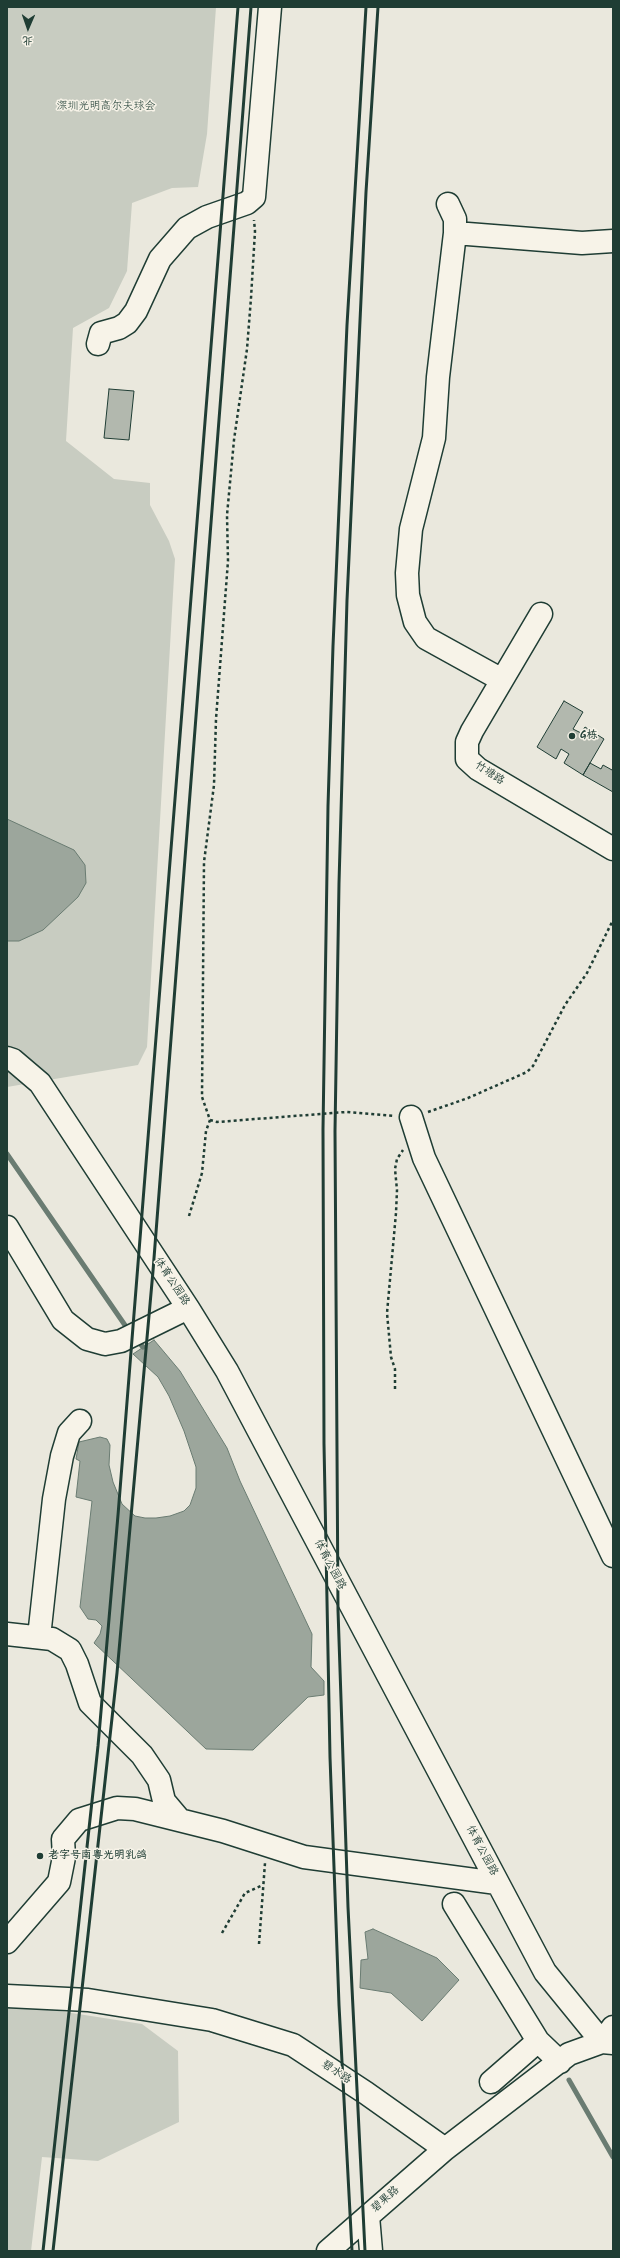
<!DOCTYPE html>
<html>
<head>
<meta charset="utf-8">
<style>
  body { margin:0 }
  #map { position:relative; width:620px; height:2258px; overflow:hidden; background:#eae8dd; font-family:Kalam,"LXGW WenKai TC",sans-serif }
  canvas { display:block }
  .frame { position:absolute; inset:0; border:8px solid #1f3d34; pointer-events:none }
  .north { position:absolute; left:8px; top:8px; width:40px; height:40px; -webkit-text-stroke:3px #f7f3e8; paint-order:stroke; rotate:182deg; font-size:11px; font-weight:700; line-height:16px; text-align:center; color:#1f3d34 }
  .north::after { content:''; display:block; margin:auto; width:14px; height:18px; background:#1f3d34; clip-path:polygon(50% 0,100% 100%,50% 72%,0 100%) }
</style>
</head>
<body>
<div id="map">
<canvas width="620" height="2258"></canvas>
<div class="frame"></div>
<div class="north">北</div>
</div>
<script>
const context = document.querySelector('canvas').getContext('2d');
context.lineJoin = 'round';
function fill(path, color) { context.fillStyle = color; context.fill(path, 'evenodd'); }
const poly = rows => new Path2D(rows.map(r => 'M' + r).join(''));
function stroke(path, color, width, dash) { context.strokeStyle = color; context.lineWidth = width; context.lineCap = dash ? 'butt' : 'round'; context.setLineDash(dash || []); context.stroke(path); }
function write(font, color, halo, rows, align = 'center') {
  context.font = font + ' Kalam,"LXGW WenKai TC",sans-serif'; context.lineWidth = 3; context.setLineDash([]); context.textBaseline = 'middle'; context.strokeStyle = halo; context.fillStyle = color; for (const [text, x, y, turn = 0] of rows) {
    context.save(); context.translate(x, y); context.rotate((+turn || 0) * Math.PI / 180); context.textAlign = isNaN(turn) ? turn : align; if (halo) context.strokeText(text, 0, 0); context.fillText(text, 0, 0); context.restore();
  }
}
fill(poly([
  [7,7,216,7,207,134,198,187,172,188,132,203,127,271,109,308,73,328,66,441,114,479,150,483,150,505,169,541,175,559,147,1047,138,1065,7,1087],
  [7,2007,40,2008,142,2024,178,2051,179,2122,98,2161,42,2157,31,2251,7,2251]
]), '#c8ccc1');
const water = poly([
  [7,819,74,850,85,865,86,883,78,897,43,930,19,941,7,941,7,819],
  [154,1340,180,1371,227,1448,240,1481,312,1634,311,1667,324,1681,324,1695,308,1697,253,1750,206,1749,94,1643,100,1634,102,1626,96,1620,88,1619,80,1607,92,1501,76,1497,80,1461,76,1459,79,1442,100,1437,107,1439,110,1445,109,1465,113,1482,122,1504,135,1516,145,1518,156,1518,170,1516,184,1511,190,1505,196,1488,196,1467,184,1431,169,1396,158,1377,133,1354,154,1340],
  [373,1929,437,1958,459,1980,422,2021,391,1993,360,1988,361,1960,368,1959,365,1932,373,1929]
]);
fill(water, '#9ca69c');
stroke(water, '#6a7c72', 1);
stroke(poly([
  [7,1154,129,1331],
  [136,1339,143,1347],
  [569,2080,613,2157]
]), '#6a7c72', 5);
const building = poly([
  [109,389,134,391,129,440,104,438,109,389],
  [564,701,583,712,573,729,581,733,585,727,604,739,583,775,564,763,569,754,561,749,556,759,537,747,564,701],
  [590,763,601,769,603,765,612,770,613,768,613,792,583,775,590,763]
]);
fill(building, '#b2b8ae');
stroke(building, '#1f3d34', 1);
const minor = poly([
  [448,204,455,219,455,233,438,377,434,438,411,529,407,573,408,595,415,622,426,638,502,680],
  [455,233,582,243,613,241],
  [98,344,101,333,119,328,127,323,136,311,160,259,187,228,207,217,247,203,254,197,270,7],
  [541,614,472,731,467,742,467,759,478,769,613,849],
  [7,1058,13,1060,40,1083,188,1308,227,1371,545,1972,602,2042,613,2043],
  [411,1117,424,1158,613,1556],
  [7,1227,63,1320,87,1339,105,1344,121,1341,188,1308],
  [7,1634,52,1639,70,1650,77,1664,90,1703,142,1755,159,1780,164,1801,180,1820],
  [39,1637,54,1499,62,1456,69,1433,80,1421],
  [454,1904,538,2041,560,2062],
  [7,1942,59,1882,64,1857,63,1839,79,1820,117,1808,135,1809,223,1831,304,1857,497,1883],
  [7,1996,88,2000,212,2020,293,2045,366,2093,445,2149],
  [491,2082,538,2041],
  [368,2216,371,2251],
  [328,2251,445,2149,569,2054,602,2042,613,2027]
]);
stroke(minor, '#1f3d34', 25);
stroke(poly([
  [428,1112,468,1098,527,1072,533,1066,565,1005,587,973,613,920],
  [210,1120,217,1122,346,1112,394,1116],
  [189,1216,202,1173,206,1131,210,1120,202,1097,204,862,214,785,216,719,228,561,227,515,234,440,247,349,251,298,255,231,254,220],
  [395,1389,395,1369,391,1357,387,1313,396,1213,397,1190,395,1169,397,1159,403,1150],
  [222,1933,245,1893,263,1885],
  [259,1944,265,1863]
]), '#1f3d34', 2.5, [3, 3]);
stroke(minor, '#f7f3e8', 22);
stroke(poly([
  [43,2251,98,1746,118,1515,238,7],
  [53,2251,117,1673,153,1271,251,7],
  [352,2251,339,2005,330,1757,324,1444,323,1129,328,806,333,646,347,325,366,7],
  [365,2251,348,1907,338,1610,335,1131,339,883,347,600,366,192,378,7]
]), '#1f3d34', 3);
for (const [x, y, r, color] of [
  [572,736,4,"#1f3d34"],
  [40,1856,4,"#1f3d34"]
]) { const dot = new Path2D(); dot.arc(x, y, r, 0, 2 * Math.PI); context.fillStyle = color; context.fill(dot); stroke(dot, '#f7f3e8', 1.5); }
write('11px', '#415a50', '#f7f3e8', [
  ["深圳光明高尔夫球会",106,107]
]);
write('bold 11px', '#1f3d34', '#f7f3e8', [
  ["G栋",580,736],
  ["老字号南粤光明乳鸽",48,1856]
], 'left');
write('11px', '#1f3d34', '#f7f3e8', [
  ["竹塘路",489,774,33],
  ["体育公园路",171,1282,57],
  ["体育公园路",329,1565,62],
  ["体育公园路",481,1851,62],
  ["碧水路",336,2073,33],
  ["碧果路",386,2200,-41]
]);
</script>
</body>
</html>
